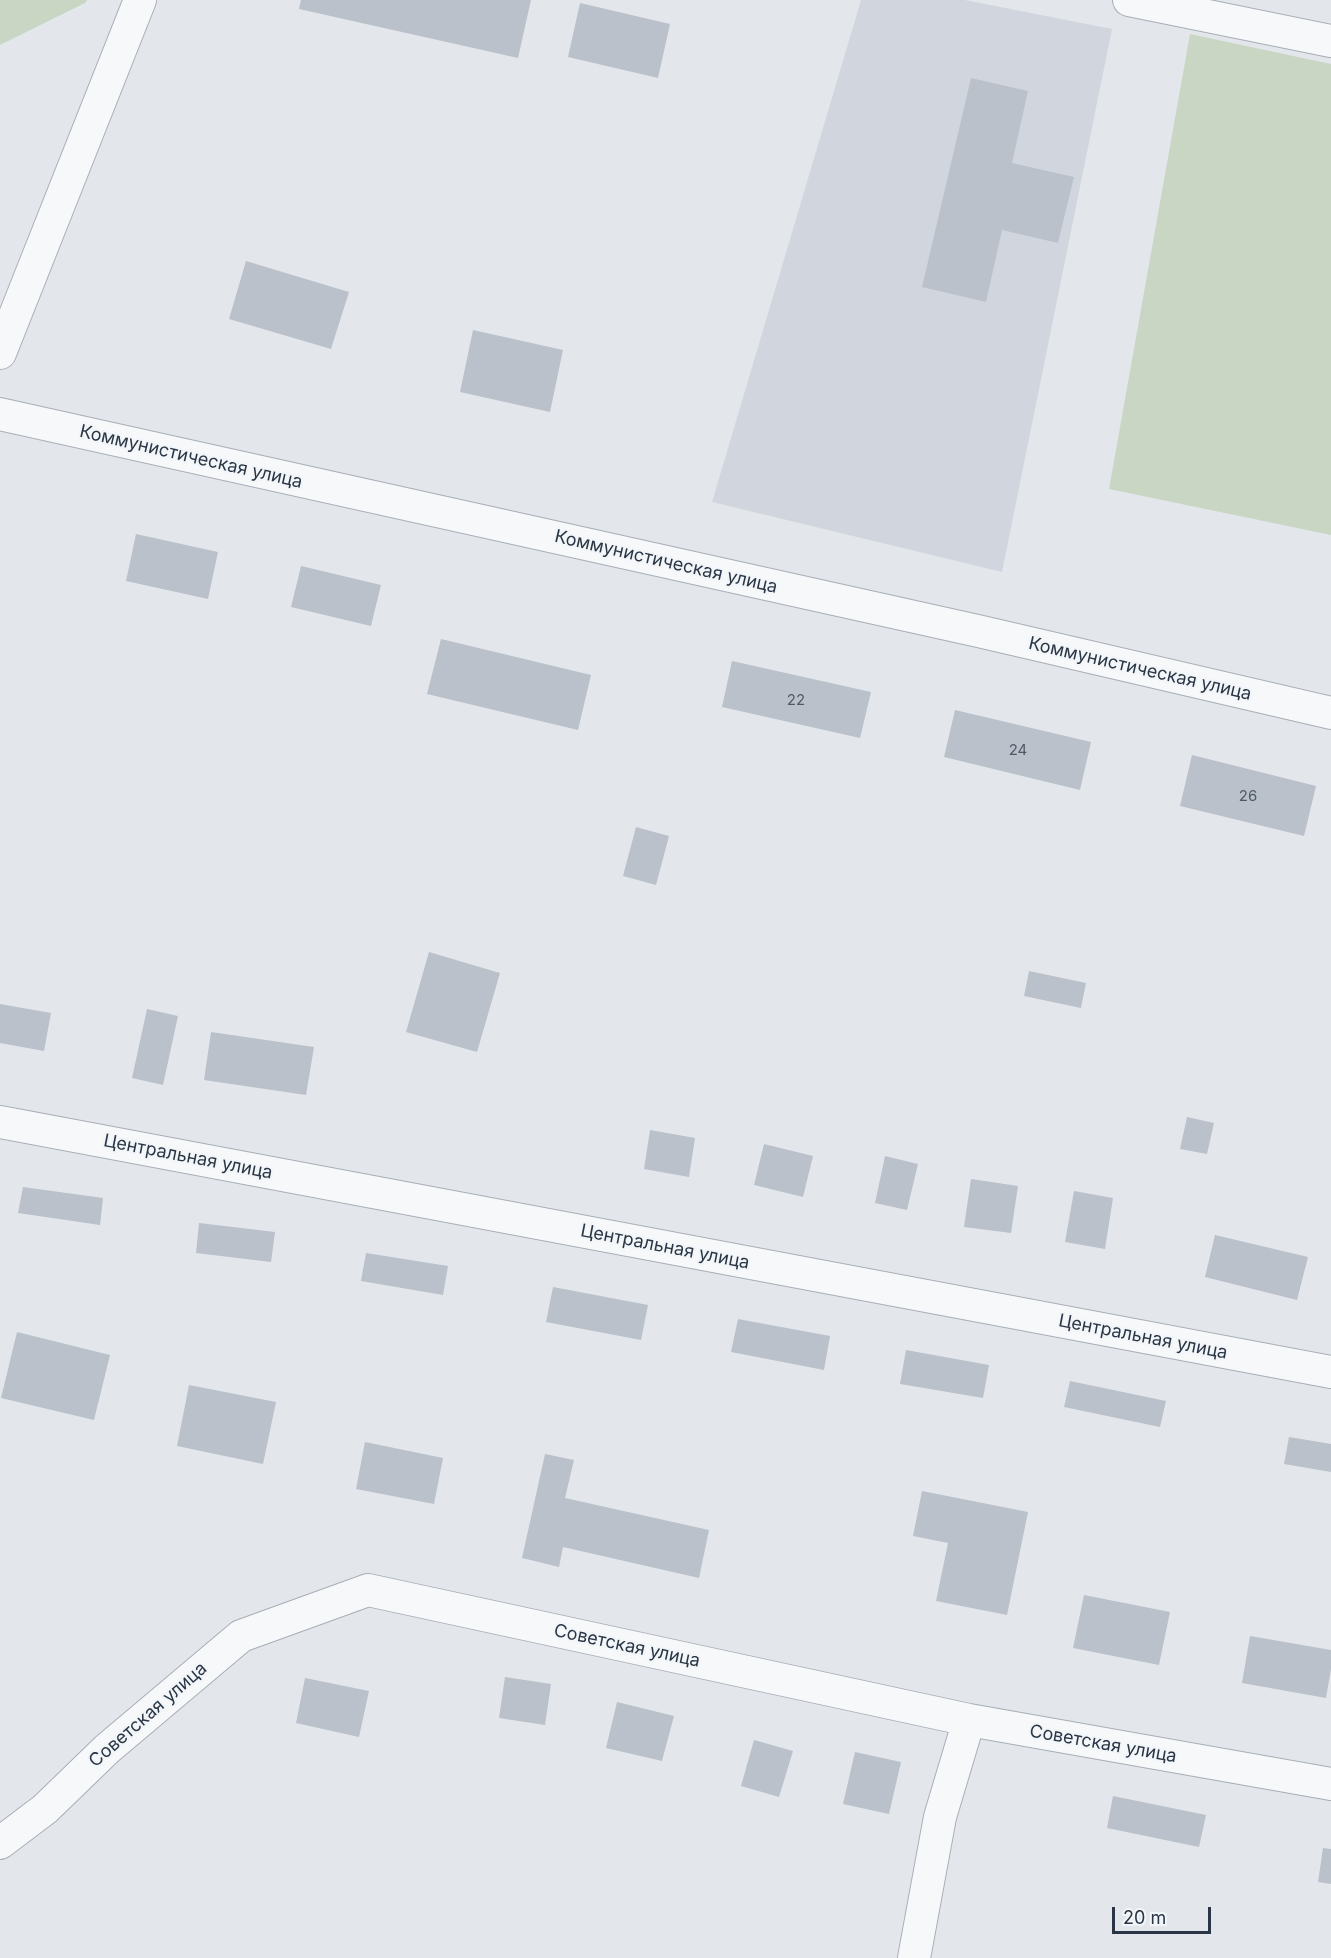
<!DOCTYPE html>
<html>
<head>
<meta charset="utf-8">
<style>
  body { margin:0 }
  #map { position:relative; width:1331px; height:1958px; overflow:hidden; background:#e3e7ec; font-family:Inter,sans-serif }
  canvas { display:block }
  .scale { position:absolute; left:1112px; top:1907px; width:99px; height:27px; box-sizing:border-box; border:3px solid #2a3645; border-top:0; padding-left:8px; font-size:18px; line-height:21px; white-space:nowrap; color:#2a3645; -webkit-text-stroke:4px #f3f6f9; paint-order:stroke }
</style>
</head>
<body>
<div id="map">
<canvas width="1331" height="1958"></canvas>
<div class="scale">20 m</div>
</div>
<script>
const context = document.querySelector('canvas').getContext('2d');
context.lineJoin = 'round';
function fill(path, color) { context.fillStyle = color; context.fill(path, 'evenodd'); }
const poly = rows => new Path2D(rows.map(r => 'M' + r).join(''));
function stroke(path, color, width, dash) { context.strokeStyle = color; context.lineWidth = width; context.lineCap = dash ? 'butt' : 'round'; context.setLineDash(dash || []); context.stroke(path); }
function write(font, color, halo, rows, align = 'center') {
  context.font = font + ' Inter,sans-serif'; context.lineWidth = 4.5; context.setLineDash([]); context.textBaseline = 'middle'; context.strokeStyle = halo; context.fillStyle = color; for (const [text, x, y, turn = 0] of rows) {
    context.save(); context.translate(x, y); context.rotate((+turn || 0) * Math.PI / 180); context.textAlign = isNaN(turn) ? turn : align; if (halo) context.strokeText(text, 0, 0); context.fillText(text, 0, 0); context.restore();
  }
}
fill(poly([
  [861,0,965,0,1112,29,1002,572,712,502]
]), '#d1d6de');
fill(poly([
  [0,0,87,0,85,3,0,45],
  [1190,34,1331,64,1331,535,1109,489]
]), '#cad6c4');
fill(poly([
  [301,0,531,0,518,58,299,9],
  [580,3,670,24,658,78,568,57],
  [971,78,1028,91,1012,163,1074,177,1058,243,1002,230,986,302,922,287],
  [246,261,349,292,331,349,229,319],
  [473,330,563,350,550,412,460,392],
  [136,534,218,552,208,599,126,581],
  [301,566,381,585,371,626,291,607],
  [441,639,591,675,578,730,427,694],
  [732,661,871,692,860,738,722,707],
  [955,710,1091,742,1080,790,944,757],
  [1192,755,1316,786,1304,836,1180,806],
  [636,827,669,836,656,885,623,876],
  [429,952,500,973,477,1052,406,1032],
  [1029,971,1086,983,1081,1008,1024,996],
  [0,1004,51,1013,44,1051,0,1043],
  [147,1009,178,1016,163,1085,132,1078],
  [211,1032,314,1047,306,1095,204,1080],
  [1187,1117,1214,1123,1207,1154,1180,1149],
  [650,1130,695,1138,689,1177,644,1169],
  [764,1144,813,1156,803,1197,754,1185],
  [885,1156,918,1164,907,1210,875,1203],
  [971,1179,1018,1186,1011,1233,964,1227],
  [23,1187,103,1198,100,1225,18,1213],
  [1074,1191,1113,1198,1105,1249,1065,1242],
  [199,1223,275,1232,271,1262,196,1253],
  [1215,1235,1308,1257,1297,1300,1205,1277],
  [366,1253,448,1266,443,1295,361,1281],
  [553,1287,648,1305,641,1340,546,1322],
  [738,1319,830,1336,824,1370,731,1352],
  [17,1332,110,1355,94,1420,1,1398],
  [906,1350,989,1365,983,1398,900,1384],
  [1070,1381,1166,1401,1160,1427,1064,1407],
  [189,1385,276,1402,263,1464,177,1446],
  [1289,1437,1331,1444,1331,1472,1284,1464],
  [365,1442,443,1458,434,1504,356,1489],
  [545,1454,574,1460,565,1498,709,1530,699,1578,563,1547,559,1567,522,1558],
  [922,1491,1028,1512,1007,1615,936,1601,948,1543,913,1536],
  [1084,1595,1170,1612,1159,1665,1073,1648],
  [1250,1636,1331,1650,1331,1669,1326,1698,1242,1683],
  [505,1677,551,1684,545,1725,499,1718],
  [305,1678,369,1691,359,1737,296,1723],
  [617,1702,674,1716,662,1761,606,1748],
  [754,1740,793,1751,779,1797,741,1786],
  [855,1752,901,1762,889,1814,843,1804],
  [1113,1796,1206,1815,1199,1847,1107,1828],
  [1323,1848,1331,1849,1331,1884,1318,1882]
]), '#bac1ca');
const minor = poly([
  [1129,0,1331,41],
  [0,353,140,0],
  [0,414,978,631,1331,713],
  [0,1122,1331,1372],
  [0,1843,45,1809,107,1749,241,1636,368,1590,969,1720,1331,1784],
  [914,1958,940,1817,969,1720]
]);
stroke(minor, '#a8aeb7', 34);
stroke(minor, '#f6f8fa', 32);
write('15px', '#4e5966', null, [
  ["22",796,700],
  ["24",1018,750],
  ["26",1248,796]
]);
write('18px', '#2a3645', '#f3f6f9', [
  ["Коммунистическая улица",191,457,13],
  ["Коммунистическая улица",666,562,13],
  ["Коммунистическая улица",1140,669,13],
  ["Центральная улица",188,1157,11],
  ["Центральная улица",665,1247,11],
  ["Центральная улица",1143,1337,11],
  ["Советская улица",627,1646,12],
  ["Советская улица",148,1715,-41],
  ["Советская улица",1103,1744,10]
]);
</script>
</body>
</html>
